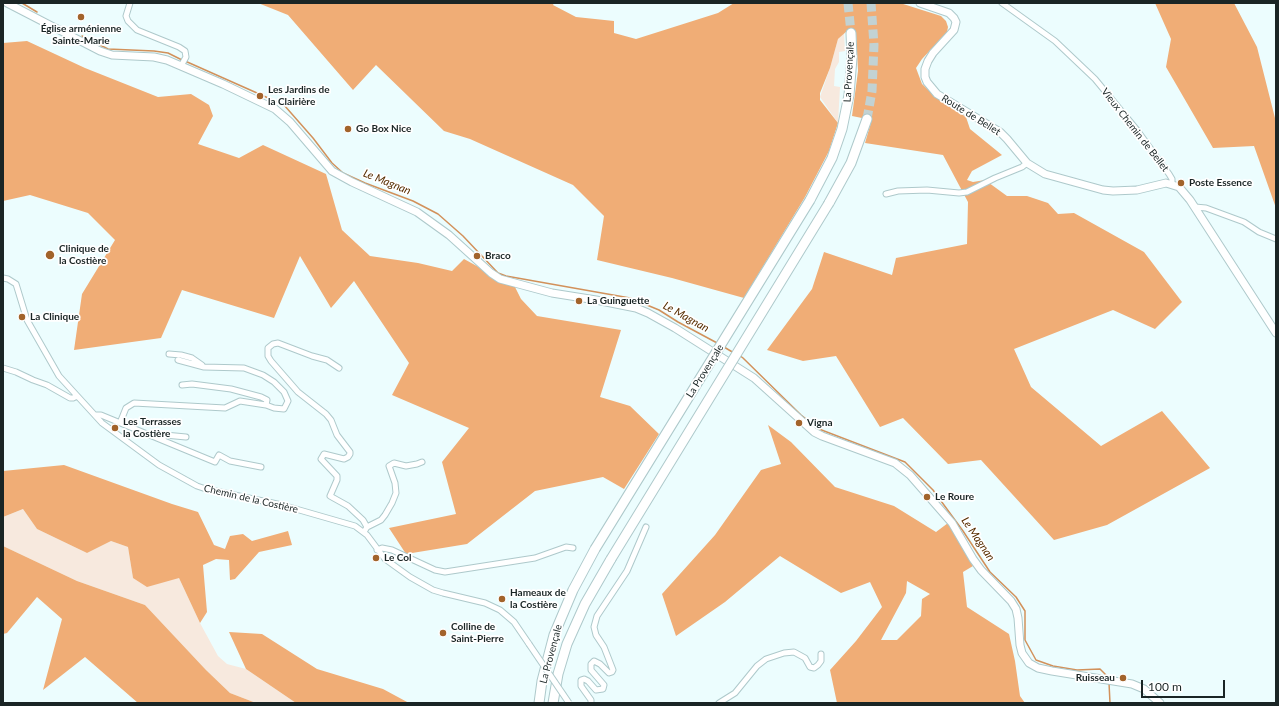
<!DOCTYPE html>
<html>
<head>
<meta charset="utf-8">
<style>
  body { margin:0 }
  #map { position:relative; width:1279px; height:706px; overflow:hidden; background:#ecfdfe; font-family:Lato,sans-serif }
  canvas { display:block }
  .frame { position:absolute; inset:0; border:4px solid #1a2525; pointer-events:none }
  .scale { position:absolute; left:1141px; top:680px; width:84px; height:18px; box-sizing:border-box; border:2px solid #1a2525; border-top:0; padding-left:5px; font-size:12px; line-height:14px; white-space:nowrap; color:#1a2525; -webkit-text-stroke:3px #fff; paint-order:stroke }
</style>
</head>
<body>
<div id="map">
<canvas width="1279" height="706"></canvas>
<div class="frame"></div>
<div class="scale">100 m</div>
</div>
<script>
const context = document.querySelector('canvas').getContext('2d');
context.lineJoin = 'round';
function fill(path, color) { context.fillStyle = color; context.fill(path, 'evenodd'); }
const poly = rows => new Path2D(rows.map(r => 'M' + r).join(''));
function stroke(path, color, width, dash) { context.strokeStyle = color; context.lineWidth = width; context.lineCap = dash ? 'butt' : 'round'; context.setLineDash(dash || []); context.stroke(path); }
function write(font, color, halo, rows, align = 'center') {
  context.font = font + ' Lato,sans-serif'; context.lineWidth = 3.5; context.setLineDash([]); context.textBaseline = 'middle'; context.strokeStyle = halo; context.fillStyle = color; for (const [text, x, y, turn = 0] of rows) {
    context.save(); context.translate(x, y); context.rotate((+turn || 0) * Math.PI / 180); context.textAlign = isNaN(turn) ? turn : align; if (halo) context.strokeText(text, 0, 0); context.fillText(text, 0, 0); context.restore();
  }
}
fill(poly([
  [844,33,845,51,839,52,839,62,835,69,834,86,840,87,838,123,820,97,830,68,838,39],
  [23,509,37,529,87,553,111,541,128,547,133,578,179,578,200,623,218,656,227,664,246,669,296,703,256,703,230,693,206,670,145,605,77,581,3,546,3,517]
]), '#f7e9de');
fill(poly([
  [258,3,554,3,553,5,576,17,614,21,614,33,636,39,718,13,734,3,900,3,941,16,946,21,948,27,947,32,922,59,916,68,922,84,936,97,966,117,970,129,1002,155,972,171,967,180,973,182,985,180,1007,196,1027,196,1048,203,1058,214,1074,213,1144,252,1182,302,1155,329,1113,310,1014,349,1031,387,1101,446,1162,411,1210,468,1107,525,1054,540,981,460,948,464,903,418,880,427,836,356,803,361,767,350,812,289,824,252,892,275,896,258,967,244,968,202,943,155,865,143,872,119,865,116,862,118,852,116,858,71,856,32,854,31,847,31,838,39,830,68,820,93,820,100,838,123,829,151,805,197,744,298,672,278,597,260,604,216,573,185,470,139,444,131,376,65,353,90,288,15],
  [1155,3,1234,3,1257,47,1276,122,1276,208,1254,146,1213,148,1166,67,1171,39],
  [27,41,85,68,158,97,191,94,209,105,213,116,198,144,239,158,263,145,326,174,342,230,370,256,418,263,452,271,464,259,515,287,521,299,537,316,621,330,600,397,630,406,659,434,624,489,603,477,535,491,467,544,406,554,389,528,456,514,442,462,469,428,392,395,409,363,354,281,331,308,300,256,274,318,182,290,161,338,74,350,82,294,115,240,88,213,30,195,3,201,3,43],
  [768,425,791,442,835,487,894,506,936,532,948,523,973,566,963,572,967,607,1009,634,1015,661,1020,696,1025,703,837,703,830,670,856,641,882,607,870,582,841,593,780,556,725,602,676,636,662,594,715,535,761,470,781,464],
  [907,581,930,594,922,599,921,616,897,640,881,640,906,593],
  [64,465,172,504,198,512,214,545,225,549,230,536,243,534,252,541,288,531,292,545,259,552,235,579,230,580,229,560,216,559,203,565,207,612,200,623,179,578,147,587,133,578,128,547,111,541,87,553,37,529,23,509,3,517,3,471],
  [3,546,77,581,145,605,206,670,230,693,256,703,138,703,85,657,43,690,62,619,37,597,7,633,3,634],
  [229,632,262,634,317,669,383,689,409,703,296,703,246,669]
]), '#f0ad76');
stroke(poly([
  [22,3,37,12],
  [82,36,108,49,154,51,168,53,182,60],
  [185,61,284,105,313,138,332,163,343,173,365,183,413,201,438,214,463,236,498,273,506,276,630,298,659,310,678,322,719,344],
  [724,347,734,353],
  [739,355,743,358,801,415,819,429,905,462,933,490,963,531,990,572,1016,597,1025,611,1025,640,1036,660,1053,666,1077,670,1100,669,1108,677],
  [1109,683,1110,703]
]), '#d2915b', 1.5);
stroke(poly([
  [848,3,851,33],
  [867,119,872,91,874,45,871,3]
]), '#c2d2d3', 9, [9, 4.5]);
const street = poly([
  [130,3,126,16,128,21,137,30,179,47,185,51,186,57,181,66],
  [1002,3,1055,41,1095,79,1137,130,1169,174,1172,179,1172,184],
  [886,194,898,191,927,190,959,193,967,192,995,178,1022,167,1027,163],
  [1195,207,1206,208,1244,222,1259,232,1276,239],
  [3,278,8,279,16,284,27,320,59,376,102,423,159,465,197,486,206,489,282,505,355,526,367,535,385,559,410,577,433,590,443,593,485,603,500,610,514,622,529,644],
  [169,354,181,355,192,358,202,365],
  [178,360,204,367,244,368,263,375,274,382,284,392,288,401,284,409,274,408,266,405],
  [3,368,16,372,33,380,47,385,70,398,73,398,77,396],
  [339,368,327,360,312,356,278,343,273,344,268,348,268,356,271,361,298,392,326,414,331,420,337,435,350,452,350,454,348,457,344,459,324,454,321,459,337,476,337,480,330,496,348,506,363,520,367,527,364,532],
  [95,415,101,415,215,462,219,455,230,461,261,467],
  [120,423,126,408,134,403,225,408,240,401,266,405,267,400,261,397,231,389,192,384,182,385],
  [162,440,165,435,186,437],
  [367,527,381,520,385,515,392,503,396,493,395,483,389,466,394,463,406,466,417,464,422,462],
  [377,550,382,548,392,550,435,570,445,572,535,558,566,547,573,548],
  [591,703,591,700,581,686,581,680,584,679,588,681,596,690,603,689,604,685,591,670,591,664,594,661,600,664,609,673,612,672,613,670,604,647,596,635,594,627,597,616,627,571,646,527],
  [719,703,735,693,757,666,766,659,784,653,794,652,805,658,810,667,814,668,818,665,821,661,821,654]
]);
const secondary = poly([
  [7,3,100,51,112,55,154,57,167,60,223,84,275,109,290,122,332,171,352,182,417,212,449,235,491,273,500,279,552,293,596,300,636,308,648,313,675,328,754,378,814,432,822,436,895,463,910,475,952,523,973,559,981,570,1011,601,1016,609,1018,618,1020,645,1022,653,1029,663,1038,668,1052,671,1132,684,1144,689,1160,703],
  [920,3,949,13,954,18,956,22,954,30,933,53,928,61,925,69,925,77,927,82,937,94,1000,132,1007,139,1027,163,1045,174,1103,190,1113,191,1137,190,1166,183,1179,187,1190,200,1276,333]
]);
const highway = poly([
  [810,200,832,158,842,129,849,95,852,58,851,33],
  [829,203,851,163,867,119],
  [539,703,542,681,554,635,573,590,595,549],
  [553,703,558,674,567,644,585,604,611,559]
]);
stroke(street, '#aec9cb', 7);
stroke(secondary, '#aec9cb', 9);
stroke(highway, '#aec9cb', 11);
stroke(street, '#fff', 5);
stroke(secondary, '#fff', 7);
stroke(highway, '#fff', 9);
const streetBridge = poly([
  [529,644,569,703]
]);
const highwayBridge = poly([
  [595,549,810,200],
  [611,559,829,203]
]);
stroke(streetBridge, '#aec9cb', 7, []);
stroke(highwayBridge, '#aec9cb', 11, []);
stroke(streetBridge, '#fff', 5);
stroke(highwayBridge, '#fff', 9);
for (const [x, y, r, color] of [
  [81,17,4,"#a2632b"],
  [260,96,4,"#a2632b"],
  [348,129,4,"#a2632b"],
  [1181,183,4,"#a2632b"],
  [50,255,5,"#a2632b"],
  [477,256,4,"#a2632b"],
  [579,301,4,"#a2632b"],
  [22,317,4,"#a2632b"],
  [799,423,4,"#a2632b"],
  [115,428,4,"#a2632b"],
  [927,497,4,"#a2632b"],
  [376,558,4,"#a2632b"],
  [502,599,4,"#a2632b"],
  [443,633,4,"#a2632b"],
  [1123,678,4,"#a2632b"]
]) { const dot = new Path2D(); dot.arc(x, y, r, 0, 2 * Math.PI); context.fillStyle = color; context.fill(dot); stroke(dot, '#fff', 1.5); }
write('bold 10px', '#1a2525', '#fff', [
  ["Église arménienne",81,29,"center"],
  ["Sainte-Marie",81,41,"center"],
  ["Les Jardins de",268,90],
  ["la Clairière",268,102],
  ["Go Box Nice",356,129],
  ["Poste Essence",1189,183],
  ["Clinique de",59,249],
  ["la Costière",59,261],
  ["Braco",485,256],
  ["La Guinguette",587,301],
  ["La Clinique",30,317],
  ["Les Terrasses",123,422],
  ["la Costière",123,434],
  ["Vigna",807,423],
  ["Le Roure",935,497],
  ["Le Col",384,558],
  ["Hameaux de",510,593],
  ["la Costière",510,605],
  ["Colline de",451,627],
  ["Saint-Pierre",451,639],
  ["Ruisseau",1115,678,"right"]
], 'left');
write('10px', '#1a2525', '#fff', [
  ["La Provençale",849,72,-87],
  ["Route de Bellet",971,115,32],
  ["Vieux Chemin de Bellet",1135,130,52],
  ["La Provençale",705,371,-58],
  ["Chemin de la Costière",251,499,13],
  ["La Provençale",551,654,-75]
]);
write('italic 11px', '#572d00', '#fff', [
  ["Le Magnan",387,182,22],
  ["Le Magnan",686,317,29],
  ["Le Magnan",978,539,56]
]);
</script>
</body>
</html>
